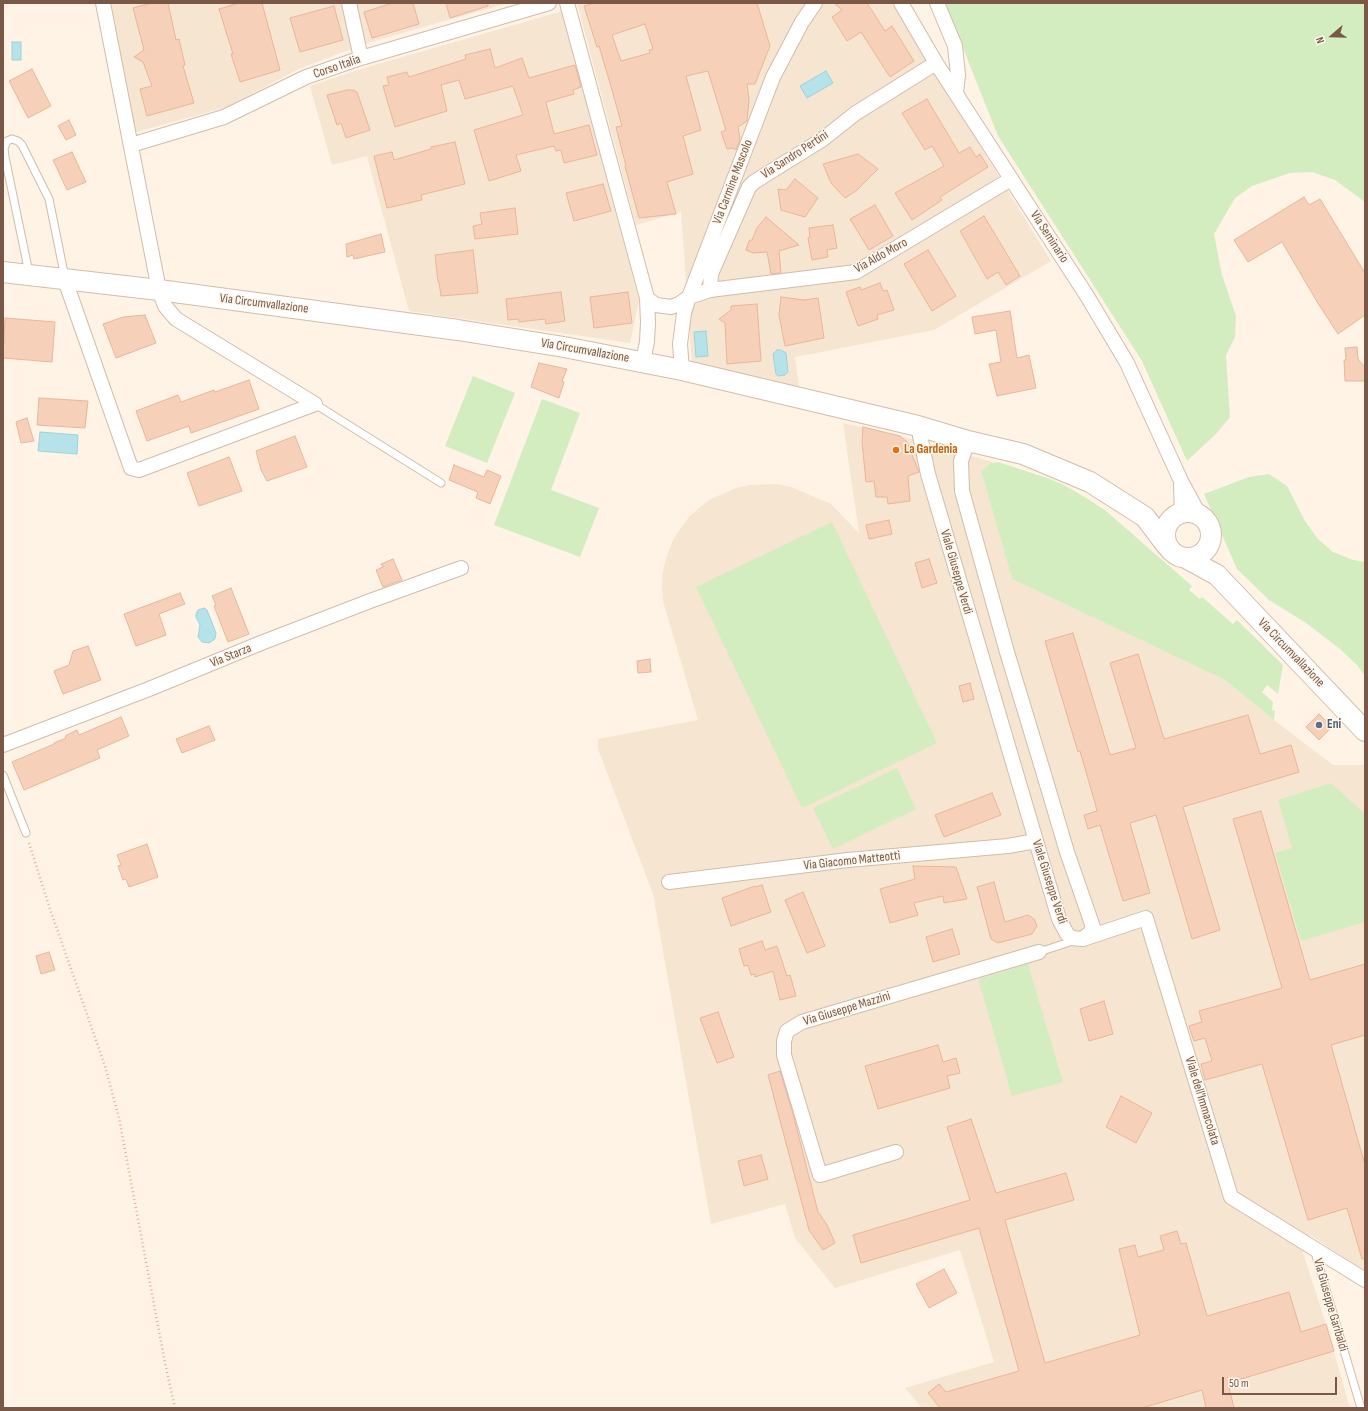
<!DOCTYPE html>
<html>
<head>
<meta charset="utf-8">
<style>
  body { margin:0 }
  #map { position:relative; width:1368px; height:1411px; overflow:hidden; background:#fef3e4; font-family:"Sofia Sans Condensed",sans-serif }
  canvas { display:block }
  .frame { position:absolute; inset:0; border:4px solid #795847; pointer-events:none }
  .north { position:absolute; left:1312px; top:16px; width:40px; height:40px; -webkit-text-stroke:3px #fff7ec; paint-order:stroke; rotate:250deg; font-size:11px; font-weight:700; line-height:16px; text-align:center; color:#795847 }
  .north::after { content:''; display:block; margin:auto; width:14px; height:18px; background:#795847; clip-path:polygon(50% 0,100% 100%,50% 72%,0 100%) }
  .scale { position:absolute; left:1222px; top:1377px; width:115px; height:18px; box-sizing:border-box; border:2px solid #795847; border-top:0; padding-left:5px; font-size:12px; line-height:14px; white-space:nowrap; color:#795847; -webkit-text-stroke:3px #fff7ec; paint-order:stroke }
</style>
</head>
<body>
<div id="map">
<canvas width="1368" height="1411"></canvas>
<div class="frame"></div>
<div class="north">N</div>
<div class="scale">50 m</div>
</div>
<script>
const context = document.querySelector('canvas').getContext('2d');
context.lineJoin = 'round';
function fill(path, color) { context.fillStyle = color; context.fill(path, 'evenodd'); }
const poly = rows => new Path2D(rows.map(r => 'M' + r).join(''));
function stroke(path, color, width, dash) { context.strokeStyle = color; context.lineWidth = width; context.lineCap = dash ? 'butt' : 'round'; context.setLineDash(dash || []); context.stroke(path); }
function write(font, color, halo, rows, align = 'center') {
  context.font = font + ' "Sofia Sans Condensed",sans-serif'; context.lineWidth = 3; context.setLineDash([]); context.textBaseline = 'middle'; context.strokeStyle = halo; context.fillStyle = color; for (const [text, x, y, turn = 0] of rows) {
    context.save(); context.translate(x, y); context.rotate((+turn || 0) * Math.PI / 180); context.textAlign = isNaN(turn) ? turn : align; if (halo) context.strokeText(text, 0, 0); context.fillText(text, 0, 0); context.restore();
  }
}
fill(poly([
  [109,3,508,3,364,44,299,69,227,107,133,133],
  [577,3,892,3,1051,261,934,330,795,357,799,387,692,362,681,212,636,225],
  [563,11,600,154,639,300,630,343,409,311,367,156,332,165,310,86,364,68],
  [843,423,900,436,993,462,981,471,1012,579,1225,680,1274,720,1333,765,1365,765,1365,1271,1310,1235,1303,1253,1326,1324,1350,1408,922,1408,905,1388,994,1362,960,1250,835,1288,795,1238,785,1204,711,1224,653,894,598,749,598,739,698,720,663,601,662,586,663,571,667,556,672,542,680,529,689,517,700,507,711,499,736,488,750,485,777,484,791,487,831,504,859,533]
]), '#f6e5d1');
fill(poly([
  [945,3,1365,3,1365,202,1335,180,1312,172,1290,173,1252,186,1235,198,1214,234,1222,275,1236,316,1235,337,1226,355,1230,417,1217,433,1187,461,1142,361,998,136],
  [473,376,515,393,487,463,445,446],
  [542,399,580,413,551,490,599,508,580,557,494,525],
  [998,462,1050,479,1064,485,1088,499,1106,511,1192,586,1189,590,1200,599,1202,597,1233,624,1237,620,1283,665,1278,694,1267,685,1262,692,1273,702,1272,710,1275,711,1274,720,1225,680,1012,579,981,471,991,463],
  [1269,474,1287,486,1305,521,1318,539,1333,552,1353,560,1365,562,1365,676,1357,665,1340,649,1306,623,1269,600,1237,569,1204,494,1249,477],
  [832,522,937,743,802,808,696,587],
  [897,768,916,809,833,849,813,808],
  [1331,783,1365,814,1365,922,1301,941,1275,853,1292,848,1278,800],
  [1028,964,1063,1082,1012,1096,978,979]
]), '#d3edc1');
const water = poly([
  [12,42,21,42,21,60,12,60,12,42],
  [826,71,833,83,807,98,800,86,826,71],
  [706,331,708,356,696,357,694,332,706,331],
  [777,350,781,350,786,353,788,372,785,375,778,376,776,374,773,354,777,350],
  [40,432,78,435,77,454,38,451,40,432],
  [204,608,207,610,216,633,215,639,209,643,202,642,198,637,200,625,196,617,196,614,198,610,204,608]
]);
fill(water, '#b6e3e9');
stroke(water, '#9cd3dc', 1);
const building = poly([
  [152,3,168,3,176,40,179,39,185,65,183,66,194,103,147,116,140,89,152,86,143,62,134,57,144,50,133,8,152,3],
  [239,3,262,3,280,70,240,82,231,54,233,54,219,9,239,3],
  [393,3,413,3,419,24,372,38,364,12,393,3],
  [446,3,488,3,488,6,450,18,446,3],
  [594,3,757,3,770,46,755,84,747,84,749,100,747,121,738,127,740,140,736,150,733,148,727,149,721,132,726,130,708,71,686,76,701,130,683,136,693,174,667,182,676,214,639,218,625,166,626,166,616,127,622,126,610,83,599,46,597,47,584,6,594,3],
  [645,24,653,49,649,50,650,53,621,61,612,35,645,24],
  [834,3,867,3,885,31,892,26,914,61,890,77,861,32,847,41,832,17,842,10,834,3],
  [334,6,343,40,300,52,290,18,334,6],
  [490,49,495,68,522,58,529,78,575,65,581,87,573,90,574,94,546,102,554,134,589,125,597,155,564,163,561,150,556,151,554,146,516,155,521,171,489,181,474,130,523,115,513,86,465,99,459,80,441,85,447,111,395,127,383,86,389,85,387,77,407,72,409,77,466,59,465,55,490,49],
  [32,69,51,106,28,118,9,81,32,69],
  [347,90,353,90,357,92,370,130,346,138,341,123,337,125,327,95,347,90],
  [927,99,959,153,970,147,976,157,980,154,988,167,940,197,942,200,912,220,895,193,944,166,932,146,925,150,902,113,927,99],
  [69,120,76,135,66,140,58,126,69,120],
  [455,142,465,184,421,195,422,200,387,208,374,156,392,152,394,160,431,149,431,147,455,142],
  [72,152,86,182,67,190,53,160,72,152],
  [858,154,878,169,856,191,845,198,831,183,823,164,858,154],
  [795,179,818,198,805,217,781,210,778,189,786,190,795,179],
  [603,184,611,211,574,221,566,193,603,184],
  [1304,197,1309,205,1320,199,1365,273,1365,315,1338,334,1319,305,1282,242,1248,262,1234,240,1304,197],
  [875,205,893,236,869,250,850,219,875,205],
  [515,208,518,234,475,239,473,226,482,224,480,213,515,208],
  [984,216,1020,276,1006,285,998,272,987,279,960,231,984,216],
  [766,217,799,245,779,251,781,273,771,274,767,252,753,253,746,250,749,241,752,240,757,228,766,217],
  [833,225,837,248,827,250,828,257,812,260,808,238,810,237,809,228,833,225],
  [381,234,385,252,354,259,353,255,347,257,346,244,381,234],
  [473,250,478,293,441,296,439,282,438,282,435,255,473,250],
  [928,250,956,296,932,311,904,264,928,250],
  [880,283,883,291,887,290,894,310,877,315,878,319,858,326,846,292,860,287,861,290,880,283],
  [561,292,565,321,546,324,545,319,519,322,518,319,508,320,506,299,561,292],
  [628,292,632,323,594,328,590,297,628,292],
  [781,297,804,300,818,298,824,338,785,346,779,315,781,297],
  [757,304,761,361,727,364,725,323,719,319,731,310,731,306,757,304],
  [1010,311,1017,358,1029,355,1036,388,997,396,989,364,1001,362,996,330,975,334,972,317,1010,311],
  [145,315,156,343,116,358,103,324,123,317,145,315],
  [5,318,55,322,52,362,3,358,5,318],
  [1357,347,1358,359,1365,367,1365,381,1345,381,1344,360,1346,360,1345,348,1357,347],
  [539,363,567,369,562,381,564,382,559,398,531,387,539,363],
  [249,380,259,409,191,433,189,426,147,441,136,411,178,395,181,402,214,390,215,392,249,380],
  [39,398,88,401,85,428,37,425,39,398],
  [27,418,34,441,21,443,16,422,27,418],
  [863,427,900,436,907,442,919,472,908,476,910,501,888,504,887,497,876,497,874,481,866,482,862,442,863,427],
  [295,436,307,467,267,481,261,470,256,451,295,436],
  [229,457,242,491,199,506,187,473,229,457],
  [454,465,484,477,487,470,501,476,490,504,476,498,478,492,449,480,454,465],
  [889,520,892,534,869,539,866,525,889,520],
  [393,559,402,580,383,587,376,570,383,567,381,564,393,559],
  [929,559,937,583,922,588,915,563,929,559],
  [231,588,249,634,228,642,214,606,216,605,212,596,231,588],
  [180,593,185,604,159,614,166,635,136,646,124,614,180,593],
  [1073,633,1110,755,1136,748,1110,663,1138,654,1164,739,1248,715,1260,754,1291,745,1299,772,1183,807,1220,930,1192,939,1156,815,1130,823,1150,893,1123,901,1100,825,1088,829,1084,815,1097,811,1095,803,1080,751,1078,752,1045,641,1073,633],
  [88,646,101,680,63,694,54,671,69,665,73,651,88,646],
  [650,659,651,672,638,673,637,661,650,659],
  [970,683,974,699,963,702,959,686,970,683],
  [1319,714,1332,727,1319,740,1306,727,1319,714],
  [121,717,129,736,97,750,100,758,24,790,12,762,54,744,54,743,66,738,65,736,77,730,79,735,121,717],
  [209,726,215,740,182,753,176,739,209,726],
  [992,793,1001,815,944,837,935,815,992,793],
  [1261,811,1310,980,1365,964,1365,1035,1331,1045,1365,1165,1365,1258,1362,1259,1347,1208,1308,1220,1262,1064,1205,1080,1201,1064,1212,1061,1205,1038,1194,1041,1189,1026,1202,1022,1199,1011,1282,988,1233,819,1261,811],
  [147,844,158,877,129,887,126,879,123,880,118,866,121,865,117,855,147,844],
  [913,866,956,867,967,899,944,903,943,896,914,903,918,915,890,923,880,889,915,879,913,866],
  [994,882,1005,922,1028,915,1034,919,1037,926,1032,934,998,943,991,939,977,887,994,882],
  [762,885,771,912,731,926,722,898,755,886,755,887,762,885],
  [803,892,825,946,807,953,785,900,803,892],
  [952,929,960,954,933,962,926,937,952,929],
  [762,941,765,950,777,946,787,976,790,975,796,996,780,1000,773,971,755,977,755,974,751,975,748,965,744,966,739,949,762,941],
  [49,952,55,970,41,974,36,956,49,952],
  [1104,1001,1113,1034,1089,1041,1080,1009,1104,1001],
  [718,1012,734,1057,717,1063,700,1018,718,1012],
  [938,1045,943,1062,956,1058,960,1073,947,1076,950,1088,878,1109,865,1066,938,1045],
  [780,1071,792,1110,818,1212,827,1225,835,1243,823,1250,809,1230,768,1075,780,1071],
  [1121,1096,1152,1113,1136,1143,1106,1127,1121,1096],
  [971,1119,996,1193,1066,1173,1074,1200,1005,1220,1045,1363,1140,1335,1119,1249,1135,1245,1138,1257,1164,1250,1160,1236,1177,1231,1181,1244,1186,1243,1207,1316,1289,1292,1301,1332,1326,1324,1334,1351,1228,1383,1234,1408,1206,1408,1202,1390,1142,1408,940,1408,928,1393,939,1384,946,1392,1019,1371,979,1228,861,1263,853,1235,970,1200,947,1127,971,1119],
  [761,1155,768,1179,744,1186,738,1161,761,1155],
  [944,1269,957,1293,929,1308,916,1284,944,1269]
]);
fill(building, '#f6d0b9');
stroke(building, '#eab698', 1);
const lane = poly([
  [29,273,5,157,4,148,7,141,12,139,18,141,22,145,49,199,65,278],
  [315,404,441,483],
  [3,775,26,833],
  [1039,952,1076,940],
  [1314,1249,1361,1408]
]);
const street = poly([
  [103,3,159,290,165,306,176,319,315,404],
  [349,3,361,58],
  [567,3,647,298,648,322,647,342,643,361],
  [901,3,936,63,1087,296,1127,363,1181,481,1200,516],
  [937,3,955,46,958,75,956,93],
  [131,145,224,117,306,77,361,58,549,3],
  [65,280,131,468,139,470,315,404],
  [710,290,711,274,749,187,754,182,823,139,856,113,936,63],
  [647,298,656,305,671,307,679,304,689,297,710,290,856,272,1011,179],
  [682,370,680,344,684,313,689,297,773,77,802,22,815,3],
  [918,426,928,474,1059,919,1067,934,1072,938,1082,939,1090,933,1093,927,1067,852,1043,771,1007,652,962,491,961,461,968,441],
  [1181,485,1182,513],
  [3,745,149,689,261,643,370,601,461,568],
  [669,882,848,860,1008,846,1036,841],
  [1083,939,1146,918,1231,1197,1365,1280],
  [896,1152,820,1175,784,1055,784,1041,787,1031,802,1022,1039,952]
]);
const secondary = poly([
  [3,272,159,290,458,330,564,347,682,370,918,426,968,441,1023,454,1090,482,1145,517,1167,546],
  '1165 535a23 23 0 1 1 46 0a23 23 0 1 1-46 0Z',
  [1186,558,1217,575,1365,731]
]);
stroke(lane, '#d3bcab', 9);
stroke(street, '#d3bcab', 16);
stroke(secondary, '#d6bca9', 22);
stroke(poly([
  [29,843,49,906,105,1066,119,1118,165,1363,175,1408]
]), '#dbb39c', 2.5, [1, 3]);
stroke(lane, '#fff', 7);
stroke(street, '#fff', 14);
stroke(secondary, '#fff', 20);
for (const [x, y, r, color] of [
  [896,450,4,"#e8710a"],
  [1319,725,4,"#5c6f8a"]
]) { const dot = new Path2D(); dot.arc(x, y, r, 0, 2 * Math.PI); context.fillStyle = color; context.fill(dot); stroke(dot, '#fff7ec', 1.5); }
write('13px', '#795847', '#fff7ec', [
  ["Corso Italia",337,67,-19],
  ["Via Sandro Pertini",795,155,-33],
  ["Via Carmine Mascolo",733,182,-69],
  ["Via Seminario",1049,237,57],
  ["Via Aldo Moro",881,256,-29],
  ["Via Circumvallazione",264,304,7],
  ["Via Circumvallazione",585,351,10],
  ["Viale Giuseppe Verdi",956,572,74],
  ["Via Circumvallazione",1291,653,46],
  ["Via Starza",231,656,-22],
  ["Via Giacomo Matteotti",852,861,-6],
  ["Viale Giuseppe Verdi",1049,882,72],
  ["Via Giuseppe Mazzini",847,1009,-17],
  ["Viale dell'Immacolata",1202,1101,73],
  ["Via Giuseppe Garibaldi",1330,1305,74]
]);
write('bold 13px', '#c56008', '#fff7ec', [
  ["La Gardenia",904,450]
], 'left');
write('bold 13px', '#4e5e75', '#fff7ec', [
  ["Eni",1327,725]
], 'left');
</script>
</body>
</html>
